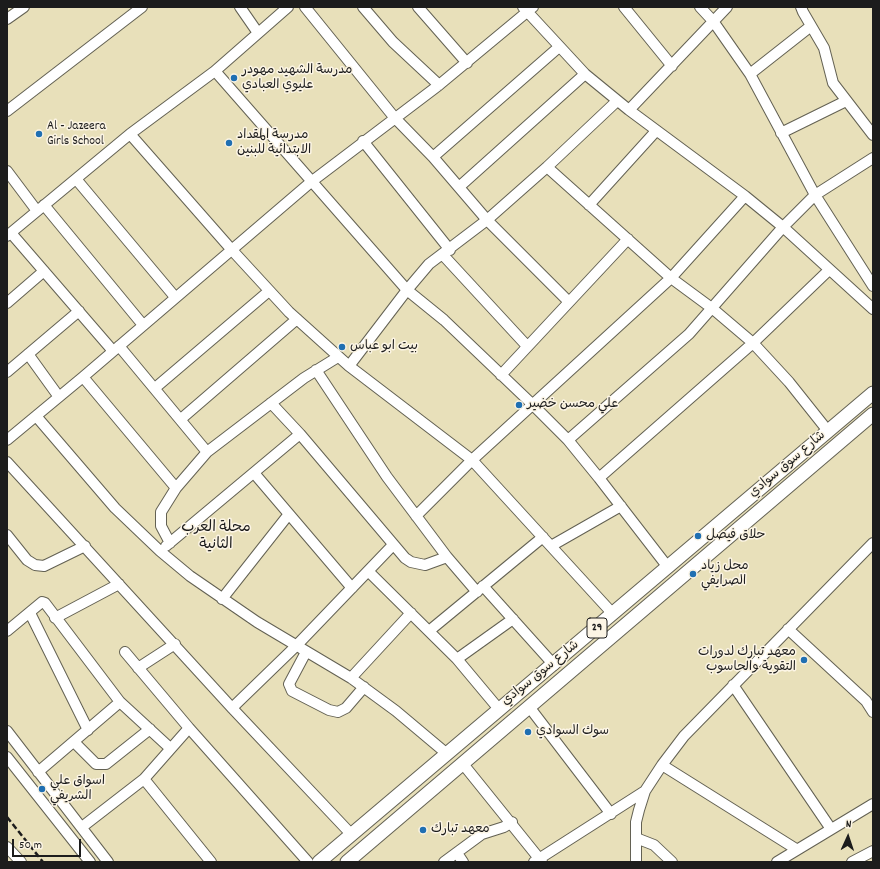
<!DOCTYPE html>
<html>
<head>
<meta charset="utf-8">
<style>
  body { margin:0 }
  #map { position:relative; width:880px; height:869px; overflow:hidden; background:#e8e0ba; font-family:Dekko,sans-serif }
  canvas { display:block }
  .frame { position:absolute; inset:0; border:8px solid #1c1c1c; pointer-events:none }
  .north { position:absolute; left:828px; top:817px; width:40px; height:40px; -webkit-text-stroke:3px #fcf5e5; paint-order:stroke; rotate:3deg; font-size:11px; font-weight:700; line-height:16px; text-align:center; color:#1c1c1c }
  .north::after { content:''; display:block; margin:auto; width:14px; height:18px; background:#1c1c1c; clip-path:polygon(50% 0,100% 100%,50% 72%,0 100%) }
  .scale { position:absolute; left:12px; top:839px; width:69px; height:18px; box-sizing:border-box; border:2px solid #1c1c1c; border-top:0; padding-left:5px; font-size:12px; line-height:14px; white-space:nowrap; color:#1c1c1c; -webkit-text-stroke:3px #fcf5e5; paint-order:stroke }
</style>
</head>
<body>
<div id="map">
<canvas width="880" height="869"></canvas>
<div class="frame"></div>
<div class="north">N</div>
<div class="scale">50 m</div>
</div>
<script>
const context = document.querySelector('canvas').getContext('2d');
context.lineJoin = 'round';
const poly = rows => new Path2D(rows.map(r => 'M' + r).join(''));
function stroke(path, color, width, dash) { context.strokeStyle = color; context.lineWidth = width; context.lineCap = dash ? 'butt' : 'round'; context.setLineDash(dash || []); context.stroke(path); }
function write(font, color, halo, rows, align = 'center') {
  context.font = font + ' Dekko,"Playpen Sans Arabic",sans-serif'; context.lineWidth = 3; context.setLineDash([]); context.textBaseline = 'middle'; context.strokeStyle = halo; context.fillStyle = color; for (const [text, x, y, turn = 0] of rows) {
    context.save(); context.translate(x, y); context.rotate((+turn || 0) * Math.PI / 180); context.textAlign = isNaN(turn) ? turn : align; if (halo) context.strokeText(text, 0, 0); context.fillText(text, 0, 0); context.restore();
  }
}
const minor = poly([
  [240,7,258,33],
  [305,7,394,117,433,157,487,220,569,302],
  [363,7,393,42,439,85],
  [418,7,467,63],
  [523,7,585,74,629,110,745,196,783,227,873,309],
  [624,7,672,66],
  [700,7,713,21,750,74,815,195,873,286],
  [801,7,803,12,824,48,833,83,873,135],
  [7,19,24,7],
  [215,71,407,290,444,320,533,405,568,440,599,478,667,566],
  [750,74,811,26],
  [629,110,727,7],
  [7,111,142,7],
  [781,133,846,101],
  [130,134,231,249,289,312,349,366,472,460,613,614],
  [363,141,450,250],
  [433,157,559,47],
  [547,167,671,278,713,309,753,343,789,382,828,431],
  [7,171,37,211],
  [76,179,175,297],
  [459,187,585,74],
  [44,205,143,325],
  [589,205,656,131],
  [11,233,113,351],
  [7,236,130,134,215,71,288,7],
  [443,255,527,346],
  [7,303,44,271],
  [119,346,207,452],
  [28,354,59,397],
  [349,366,407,290,429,264,487,220,547,167,617,101],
  [316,370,387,477,447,557,477,592],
  [7,372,79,311],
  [501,375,628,239],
  [83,377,176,488],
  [155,388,269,291],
  [271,403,300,434,405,558,411,562,425,565,447,557],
  [36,416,115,508,160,551,190,576,257,622,351,678,396,711,446,753],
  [181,419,297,319],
  [7,440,83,377,311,182,439,85,533,7],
  [568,440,689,334,783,227,815,195,873,158],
  [7,462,232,708,351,834],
  [254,473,352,588],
  [599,478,753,343,829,270],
  [416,516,472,460,671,278,745,196],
  [7,535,27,560,35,565,44,566,85,546],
  [170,543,161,526,161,512,176,488,207,452,304,378,338,357],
  [166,546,300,434],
  [551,546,621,506],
  [368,571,457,659,498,708],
  [483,586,554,665],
  [222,599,289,514],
  [30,613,88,730],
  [55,618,119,584],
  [788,629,866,701,873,712],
  [7,631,42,602,45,603,120,702,170,748],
  [429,631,543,537],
  [125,652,189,728,308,862],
  [306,652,289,684,292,691,329,710,338,712,346,708,364,687],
  [457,659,513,619],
  [138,668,175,644],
  [351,678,411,613],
  [733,685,831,829],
  [232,708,296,646,393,545],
  [530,708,611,814],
  [7,731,108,862],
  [74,742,96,764,106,764,150,729],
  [7,757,90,862],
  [463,764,542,862],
  [662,765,796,849],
  [38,772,120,702],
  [144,779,211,862],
  [82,827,144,779,189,728],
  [636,838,654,845,672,862],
  [7,847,21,862],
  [457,853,463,862],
  [444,862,482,834,504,827,512,822],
  [534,862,645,791],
  [636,862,636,822,639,810,645,791,662,765,684,736,873,543],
  [777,862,873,804],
  [852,862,873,851]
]);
const major = poly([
  [319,862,873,393],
  [347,862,873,414]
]);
stroke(minor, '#636153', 12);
stroke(major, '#636153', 15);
stroke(minor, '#fff', 10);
stroke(major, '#fff', 13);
stroke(poly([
  [7,817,43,862]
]), '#1c1c1c', 2.5, [6, 3]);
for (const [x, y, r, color] of [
  [234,78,4,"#1f6fb2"],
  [39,134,4,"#1f6fb2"],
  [229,143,4,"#1f6fb2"],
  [342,347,4,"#1f6fb2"],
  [519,405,4,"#1f6fb2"],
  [698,536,4,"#1f6fb2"],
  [693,574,4,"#1f6fb2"],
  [804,660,4,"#1f6fb2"],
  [528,732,4,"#1f6fb2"],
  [42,789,4,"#1f6fb2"],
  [423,830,4,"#1f6fb2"]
]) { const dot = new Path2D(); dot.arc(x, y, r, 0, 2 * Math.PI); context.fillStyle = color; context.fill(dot); stroke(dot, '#fcf5e5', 1.5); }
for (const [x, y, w] of [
  [597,628,20]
]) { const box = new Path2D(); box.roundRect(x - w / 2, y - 10, w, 20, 3); context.fillStyle = '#fcf5e5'; context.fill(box); stroke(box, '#1c1c1c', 1); }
write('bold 12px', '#1c1c1c', null, [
  ["29",597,628]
]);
write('13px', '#1c1c1c', '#fcf5e5', [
  ["مدرسة الشهيد مهودر",242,71],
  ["عليوي العبادي",242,86],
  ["Al - Jazeera",47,127],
  ["Girls School",47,142],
  ["مدرسة المقداد",237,136],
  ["الابتدائية للبنين",237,151],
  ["بيت ابو عباس",350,347],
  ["علي محسن خضير",527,405],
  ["حلاق فيصل",706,536],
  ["محل زياد",701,567],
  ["الصرايفي",701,582],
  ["معهد تبارك لدورات",796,653,"right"],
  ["التقوية والحاسوب",796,668,"right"],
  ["سوك السوادي",536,732],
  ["اسواق علي",50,782],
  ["الشريفي",50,797],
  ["معهد تبارك",431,830]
], 'left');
write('13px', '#1c1c1c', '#fcf5e5', [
  ["شارع سوق سوادي",788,465,-40],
  ["شارع سوق سوادي",541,674,-39]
]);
write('15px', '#1c1c1c', '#fcf5e5', [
  ["محلة العرب",216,529],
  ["الثانية",216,546]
]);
</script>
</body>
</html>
